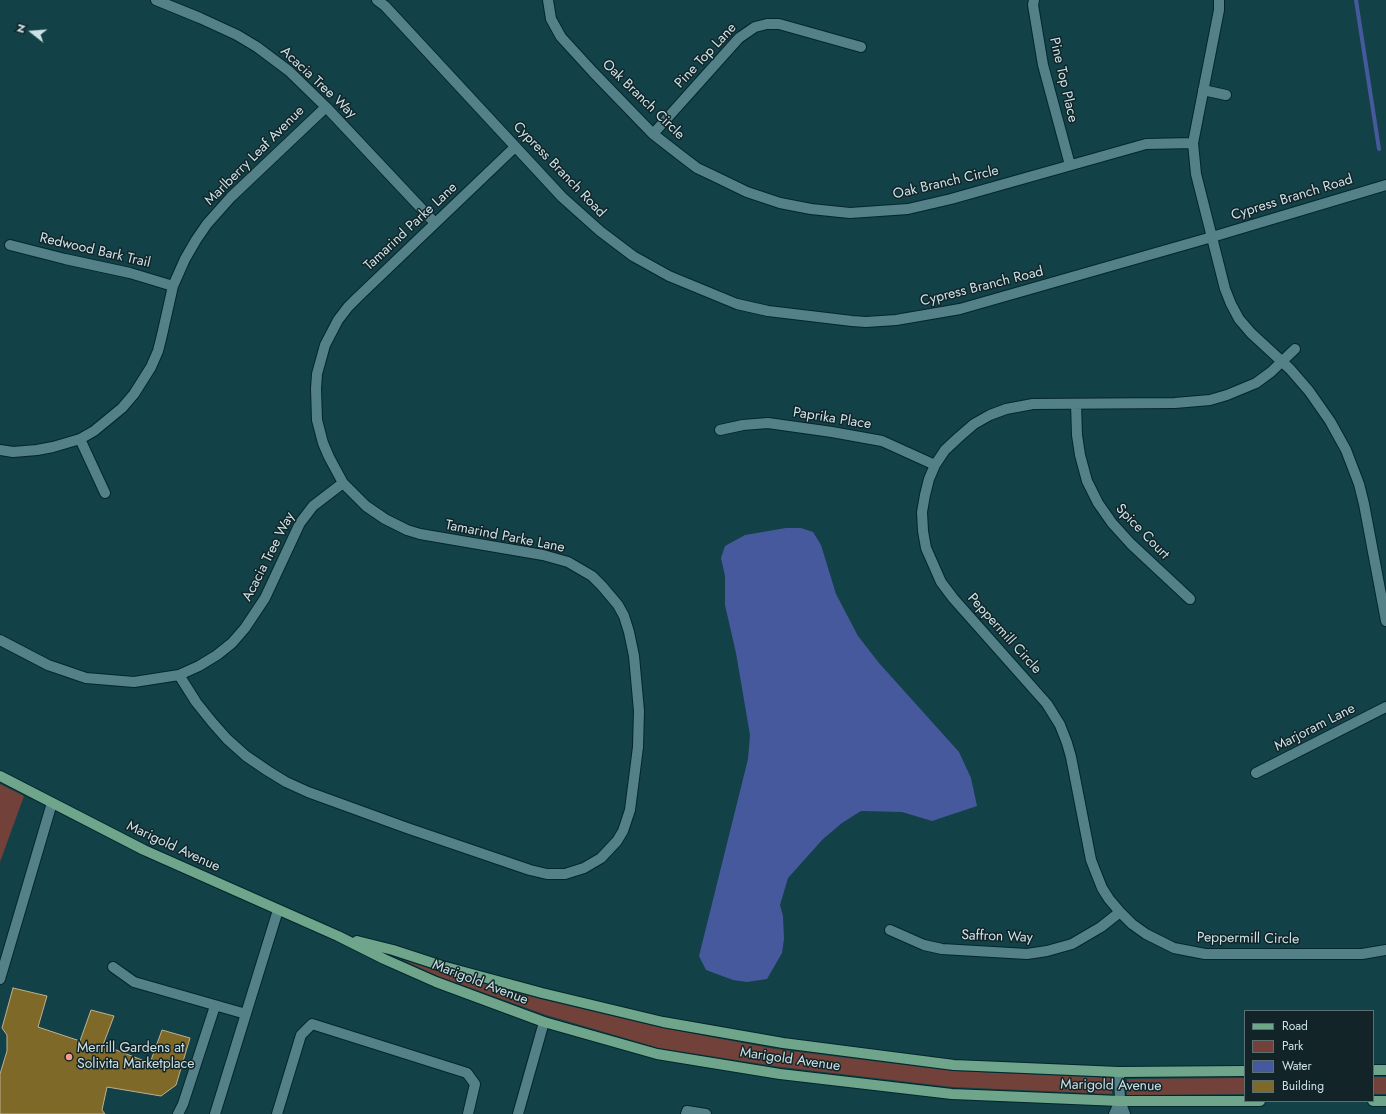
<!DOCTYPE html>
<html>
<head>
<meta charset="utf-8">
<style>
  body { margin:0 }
  #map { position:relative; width:1386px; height:1114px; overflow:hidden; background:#134148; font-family:Jost,sans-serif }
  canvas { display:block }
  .legend { position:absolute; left:1244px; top:1010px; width:130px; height:92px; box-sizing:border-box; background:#122428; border:1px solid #5c7074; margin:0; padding:5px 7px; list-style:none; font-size:12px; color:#cbe2e6 }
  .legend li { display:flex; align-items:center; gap:8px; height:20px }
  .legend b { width:20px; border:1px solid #5c7074 }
  .north { position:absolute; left:12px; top:12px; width:40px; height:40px; -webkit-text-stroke:3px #122428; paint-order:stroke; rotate:287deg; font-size:11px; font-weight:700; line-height:16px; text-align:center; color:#cbe2e6 }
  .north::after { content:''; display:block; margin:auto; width:14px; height:18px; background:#cbe2e6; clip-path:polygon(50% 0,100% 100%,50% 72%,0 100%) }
</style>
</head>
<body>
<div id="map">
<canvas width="1386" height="1114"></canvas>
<ul class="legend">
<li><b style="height:5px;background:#6ea58b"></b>Road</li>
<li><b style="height:11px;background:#72423a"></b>Park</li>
<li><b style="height:11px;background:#46599c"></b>Water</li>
<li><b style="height:11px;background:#7f6928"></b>Building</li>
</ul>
<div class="north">N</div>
</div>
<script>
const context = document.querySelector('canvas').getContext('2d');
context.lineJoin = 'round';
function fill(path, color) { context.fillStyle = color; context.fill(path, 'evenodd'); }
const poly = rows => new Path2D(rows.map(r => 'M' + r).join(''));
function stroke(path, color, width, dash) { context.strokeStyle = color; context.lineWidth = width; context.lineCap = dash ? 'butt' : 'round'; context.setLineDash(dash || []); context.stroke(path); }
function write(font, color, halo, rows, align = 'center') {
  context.font = font + ' Jost,sans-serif'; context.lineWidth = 3; context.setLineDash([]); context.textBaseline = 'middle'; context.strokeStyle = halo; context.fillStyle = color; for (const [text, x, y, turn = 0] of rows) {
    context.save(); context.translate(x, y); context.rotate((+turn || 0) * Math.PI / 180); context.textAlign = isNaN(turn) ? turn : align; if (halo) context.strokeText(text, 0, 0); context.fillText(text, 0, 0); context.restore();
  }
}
fill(poly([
  [0,784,24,796,0,862],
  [403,960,440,972,540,999,662,1028,775,1049,953,1071,1112,1078,1112,1094,952,1087,781,1067,659,1048,546,1015,438,976],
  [1373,1077,1386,1077,1386,1094,1373,1094],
  [1245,1078,1245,1094,1127,1095,1127,1079]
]), '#72423a');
fill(poly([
  [786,528,801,528,813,532,821,545,836,594,858,636,879,663,959,752,971,778,977,806,932,821,902,812,861,811,842,823,823,839,788,878,780,905,783,916,784,939,782,953,767,979,747,982,733,980,706,970,699,956,748,759,750,735,736,653,725,605,725,576,721,558,725,546,745,535]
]), '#46599c');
stroke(poly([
  [1356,0,1379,149]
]), '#46599c', 4);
const building = poly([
  [13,988,47,996,38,1027,80,1041,91,1010,114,1016,103,1045,150,1063,162,1030,190,1038,176,1085,161,1096,107,1087,102,1110,105,1114,0,1114,0,1074,7,1051,7,1035,2,1028,13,988]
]);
fill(building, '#7f6928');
stroke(building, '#beb18e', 1);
const minor = poly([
  [156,0,200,18,237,35,257,47,289,71,326,107,435,223],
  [377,0,385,6,562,197,600,231,633,256,669,276,737,304,768,311,852,321,866,322,896,320,960,309,1212,237,1386,185],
  [548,0,551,19,561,37,593,72,653,134,680,155,697,168,714,176,747,192,780,203,811,209,850,213,908,209,951,199,1146,144,1193,143],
  [1034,0,1033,5,1043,65,1070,165],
  [1219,0,1219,10,1193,143,1196,174,1225,289,1231,304,1239,319,1251,333,1290,369,1309,391,1330,421,1346,450,1359,484,1364,504,1386,621],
  [1203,90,1226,95],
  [653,134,739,38,755,27,767,24,779,24,861,47],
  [10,245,65,259,130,273,173,286],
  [1295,349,1271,372,1256,383,1227,395,1210,400,1175,403,1033,404,1006,409,990,415,974,424,959,437,945,450,935,465,929,479,925,495,922,512,923,531,926,548,941,582,953,598,1047,704,1060,725,1067,743,1071,757,1091,860,1102,888,1109,899,1120,912,1132,924,1146,934,1174,948,1205,954,1362,954,1386,950],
  [1076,404,1077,435,1080,455,1087,481,1098,503,1112,523,1131,544,1190,599],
  [720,430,743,425,768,423,832,432,882,441,935,465],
  [80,439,105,493],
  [0,450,13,452,37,450,53,447,80,439,94,431,122,408,134,394,151,367,158,351,162,335,173,286,185,259,196,240,207,224,231,197,326,107],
  [0,640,48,665,86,678,134,682,179,675,199,666,217,655,232,643,245,628,265,598,300,523,313,506,343,483],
  [179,675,196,702,212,722,227,739,246,756,268,771,286,782,308,792,407,828,530,870,547,874,565,874,584,868,601,858,617,841,623,831,630,810,638,747,639,711,634,656,629,632,624,616,618,605,602,586,592,576,568,562,543,555,420,534,407,530,385,519,366,506,343,483,329,457,323,443,317,420,316,389,317,374,325,345,338,320,348,307,358,297,515,147],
  [1256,773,1386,707],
  [890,930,924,945,942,949,1027,954,1047,951,1072,944,1101,927,1120,912],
  [113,967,134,982,246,1014],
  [0,979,52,803],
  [1119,1072,1120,1101,1125,1114],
  [178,1114,183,1104,215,1006],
  [215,1114,278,910],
  [277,1114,301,1035,312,1024,467,1073,475,1084,468,1114],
  [518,1114,544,1022],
  [686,1114,687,1111,706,1114],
  [1114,1114,1120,1101]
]);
const major = poly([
  [0,776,144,850,338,936,384,959,436,982,544,1022,657,1054,780,1074,952,1094,1120,1101,1260,1101],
  [357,941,393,950,442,966,542,993,663,1022,783,1043,954,1065,1119,1072,1245,1071],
  [1373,1070,1386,1070],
  [1373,1101,1386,1101]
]);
stroke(minor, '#03262c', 12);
stroke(major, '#03262c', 12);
stroke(minor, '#548088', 10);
stroke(major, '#6ea58b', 10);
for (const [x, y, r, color] of [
  [69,1057,4,"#f59d8e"]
]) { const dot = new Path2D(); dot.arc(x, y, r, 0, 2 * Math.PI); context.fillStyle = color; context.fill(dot); stroke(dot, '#122428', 1.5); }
write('14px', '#cbe2e6', '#122428', [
  ["Pine Top Lane",706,56,-47],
  ["Pine Top Place",1063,80,77],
  ["Acacia Tree Way",318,83,43],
  ["Oak Branch Circle",643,100,44],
  ["Marlberry Leaf Avenue",255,156,-45],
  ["Cypress Branch Road",559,170,46],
  ["Oak Branch Circle",946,183,-13],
  ["Cypress Branch Road",1292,198,-17],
  ["Tamarind Parke Lane",411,227,-43],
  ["Redwood Bark Trail",95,251,13],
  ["Cypress Branch Road",982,287,-14],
  ["Paprika Place",832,419,9],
  ["Spice Court",1142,532,46],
  ["Tamarind Parke Lane",505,537,11],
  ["Acacia Tree Way",269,557,-63],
  ["Peppermill Circle",1004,634,48],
  ["Marjoram Lane",1315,728,-27],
  ["Marigold Avenue",173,847,25],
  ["Saffron Way",997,937,2],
  ["Peppermill Circle",1248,939,1],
  ["Marigold Avenue",480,983,21],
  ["Marigold Avenue",790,1060,8],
  ["Marigold Avenue",1111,1086,1]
]);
write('14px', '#cbe2e6', '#122428', [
  ["Merrill Gardens at",77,1049],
  ["Solivita Marketplace",77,1065]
], 'left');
</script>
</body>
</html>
